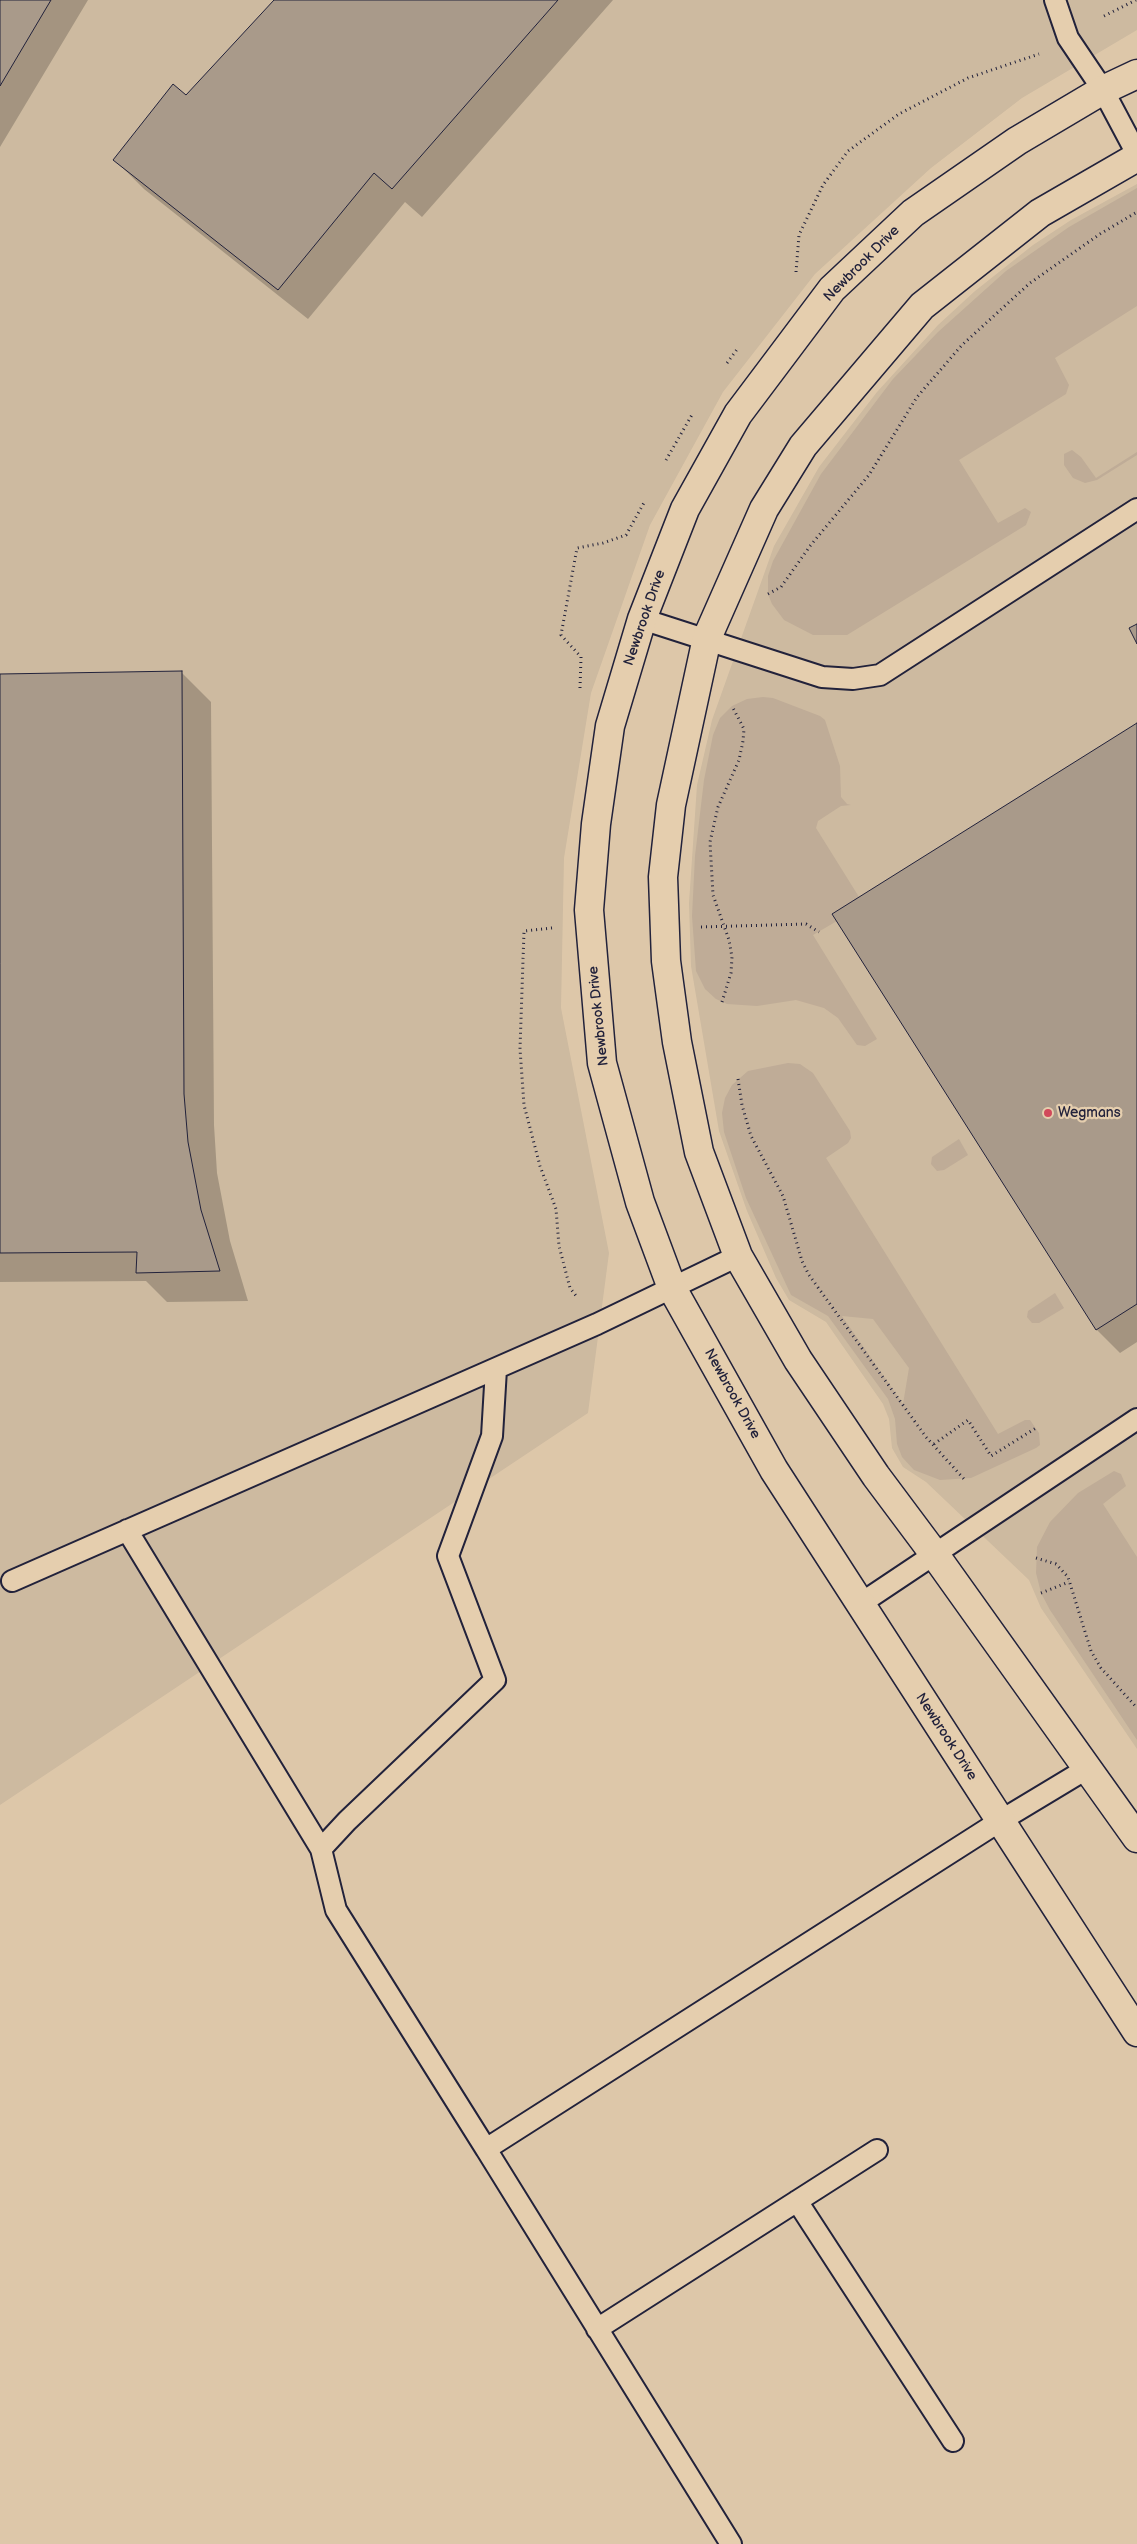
<!DOCTYPE html>
<html>
<head>
<meta charset="utf-8">
<style>
  body { margin:0 }
  canvas { display:block; background:#ddc7a9 }
</style>
</head>
<body>
<canvas width="1137" height="2544"></canvas>
<script>
const context = document.querySelector('canvas').getContext('2d');
context.lineJoin = 'round';
function fill(path, color) { context.fillStyle = color; context.fill(path, 'evenodd'); }
const poly = rows => new Path2D(rows.map(r => 'M' + r).join(''));
function stroke(path, color, width, dash) { context.strokeStyle = color; context.lineWidth = width; context.lineCap = dash ? 'butt' : 'round'; context.setLineDash(dash || []); context.stroke(path); }
function write(font, color, halo, rows, align = 'center') {
  context.font = font + ' "Balsamiq Sans",sans-serif'; context.lineWidth = 4.5; context.setLineDash([]); context.textBaseline = 'middle'; context.strokeStyle = halo; context.fillStyle = color; for (const [text, x, y, turn = 0] of rows) {
    context.save(); context.translate(x, y); context.rotate((+turn || 0) * Math.PI / 180); context.textAlign = isNaN(turn) ? turn : align; if (halo) context.strokeText(text, 0, 0); context.fillText(text, 0, 0); context.restore();
  }
}
fill(poly([
  [0,0,1137,0,1137,30,1022,98,931,168,815,274,723,392,650,525,591,693,564,858,561,1008,609,1253,588,1413,0,1805],
  [1137,184,1137,1749,1041,1608,1029,1580,926,1482,903,1467,892,1448,889,1419,883,1404,826,1322,789,1300,776,1278,747,1211,719,1131,691,966,689,903,697,785,712,720,774,546,819,467,877,392,938,325,975,291,1033,245,1071,220]
]), '#cdbaa0');
fill(poly([
  [1137,188,1137,306,1055,358,1069,385,1066,394,959,460,998,523,1025,508,1031,512,1026,525,847,635,813,635,784,620,772,604,768,594,768,576,773,561,821,474,893,379,938,332,1006,271,1069,227],
  [1072,450,1081,457,1096,478,1137,452,1137,455,1097,480,1085,483,1073,478,1064,465,1064,454],
  [763,697,773,698,820,716,825,720,840,766,841,797,847,804,851,805,841,806,818,821,816,828,859,897,833,914,837,921,813,935,877,1039,865,1046,857,1045,838,1018,824,1008,796,1000,757,1006,727,1004,716,999,705,989,696,971,692,916,695,856,704,780,713,735,720,718,732,706,747,699],
  [788,1063,800,1064,813,1073,850,1131,851,1138,848,1143,826,1158,998,1434,1025,1420,1030,1420,1039,1433,1040,1445,1036,1448,971,1478,940,1480,914,1470,902,1457,897,1444,895,1419,888,1399,828,1316,791,1295,746,1198,724,1132,722,1113,725,1098,732,1085,748,1071],
  [842,1316,873,1319,909,1368,903,1404],
  [959,1139,968,1155,944,1170,937,1171,931,1164,932,1157],
  [1055,1293,1064,1308,1039,1323,1032,1323,1027,1317,1028,1311],
  [1114,1471,1121,1474,1126,1486,1103,1504,1137,1557,1137,1740,1050,1610,1041,1593,1036,1573,1037,1547,1050,1522,1078,1493]
]), '#bfac97');
fill(poly([
  [0,0,88,0,0,147],
  [276,0,613,0,422,217,405,202,308,319,144,189,115,160,186,97],
  [181,672,211,702,214,1125,217,1173,230,1241,248,1301,167,1302,146,1281,0,1282,0,675],
  [1137,724,1137,1342,1120,1353,1097,1330,834,914]
]), '#0003');
const building = poly([
  [0,0,51,0,0,86,0,0],
  [274,0,558,0,392,189,374,173,278,290,113,160,173,84,186,95,274,0],
  [1137,624,1137,644,1129,628,1137,624],
  [182,671,184,1094,188,1142,201,1210,220,1271,136,1273,137,1252,0,1253,0,674,182,671],
  [1137,723,1137,1304,1096,1330,832,914,1137,723]
]);
fill(building, '#a99a8a');
stroke(building, '#22223b', 1);
const service = poly([
  [1055,0,1068,38,1103,90,1137,154],
  [642,619,822,677,853,679,880,675,1137,509],
  [127,1530,321,1849],
  [12,1581,597,1324,738,1256],
  [860,1604,1137,1419],
  [486,2149,336,1910,321,1849,347,1821,495,1680,448,1556,492,1436,496,1369],
  [797,2201,953,2441],
  [597,2329,877,2150],
  [731,2544,486,2149,1000,1821,1088,1768]
]);
const minor = poly([
  [1137,74,1103,90,1017,141,913,213,832,289,738,414,685,509,642,619,610,726,596,824,589,910,602,1063,640,1202,672,1288,774,1470,1137,2032],
  [1137,157,1040,213,922,306,803,446,764,509,707,638,671,805,663,877,666,961,677,1042,699,1152,738,1256,798,1360,876,1476,935,1555,1137,1838]
]);
stroke(service, '#22223b', 24);
stroke(minor, '#22223b', 31);
stroke(poly([
  [1104,16,1136,0],
  [796,272,799,235,823,185,848,151,899,114,968,78,1039,54],
  [727,363,738,348],
  [666,460,693,413],
  [768,594,781,587,810,546,869,475,917,397,962,345,1030,283,1100,234,1137,212],
  [580,688,581,657,561,635,577,548,603,543,626,535,645,501],
  [701,927,806,924,819,932],
  [552,928,524,931,520,1049,524,1105,540,1166,556,1209,559,1246,570,1288,577,1297],
  [722,1002,731,973,732,957,729,940,713,895,710,842,718,807,739,760,743,741,744,729,732,706],
  [738,1079,742,1105,751,1136,783,1196,802,1261,809,1275,926,1437,964,1479],
  [934,1444,968,1420,991,1456,1036,1428],
  [1036,1558,1056,1564,1068,1577,1091,1651,1101,1668,1137,1708],
  [1041,1593,1069,1582]
]), '#22223b', 3, [1, 4]);
stroke(service, '#e5ceae', 20);
stroke(minor, '#e5ceae', 28);
for (const [x, y, r, color] of [
  [1048,1113,5,"#d1495b"]
]) { const dot = new Path2D(); dot.arc(x, y, r, 0, 2 * Math.PI); context.fillStyle = color; context.fill(dot); stroke(dot, '#e5ceae', 2); }
write('14px', '#22223b', '#e5ceae', [
  ["Newbrook Drive",862,264,-45],
  ["Newbrook Drive",645,618,-71],
  ["Newbrook Drive",599,1016,-96],
  ["Newbrook Drive",732,1394,61],
  ["Newbrook Drive",946,1737,57]
]);
write('14px', '#22223b', '#e5ceae', [
  ["Wegmans",1058,1113]
], 'left');
</script>
</body>
</html>
